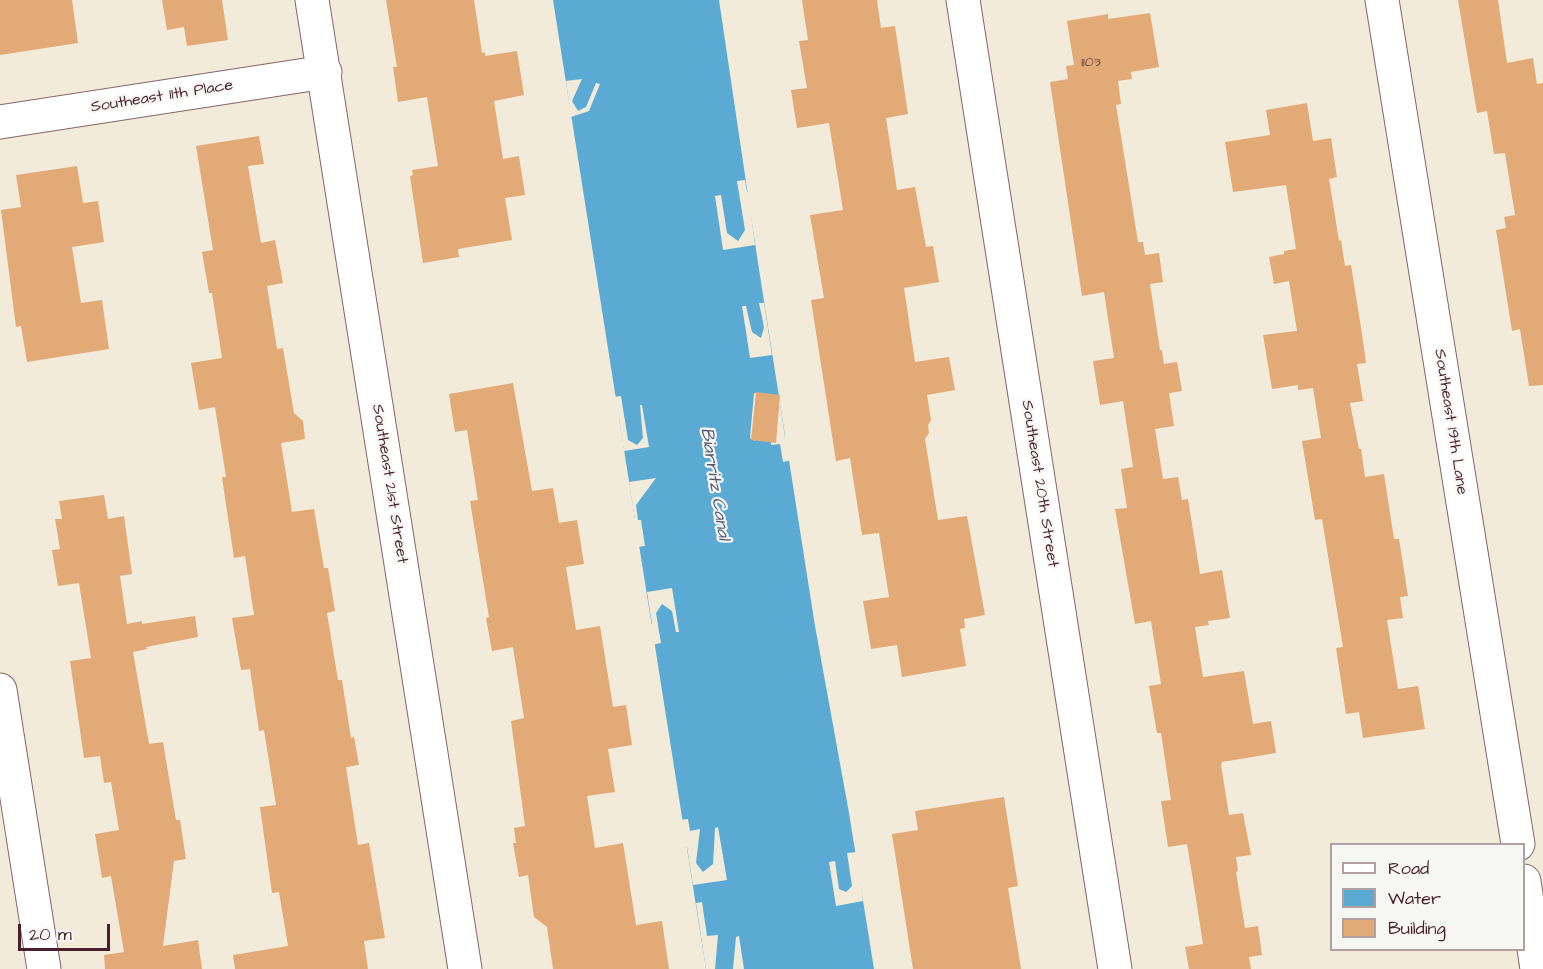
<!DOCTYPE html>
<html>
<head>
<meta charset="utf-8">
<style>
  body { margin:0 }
  #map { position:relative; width:1543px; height:969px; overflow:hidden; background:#f3ebd9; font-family:"Architects Daughter",sans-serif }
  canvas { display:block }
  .legend { position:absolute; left:1330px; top:843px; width:195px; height:108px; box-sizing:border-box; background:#f6f6f2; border:2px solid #b1a0a2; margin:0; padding:8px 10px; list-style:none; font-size:18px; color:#4a1f2b }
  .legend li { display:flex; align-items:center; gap:12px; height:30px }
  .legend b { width:30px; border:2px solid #b1a0a2 }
  .scale { position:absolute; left:18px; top:924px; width:92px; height:27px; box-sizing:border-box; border:3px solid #4a1f2b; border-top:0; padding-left:8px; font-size:18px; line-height:21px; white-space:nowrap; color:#4a1f2b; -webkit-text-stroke:4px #f6f6f2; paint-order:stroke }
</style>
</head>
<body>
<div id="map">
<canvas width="1543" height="969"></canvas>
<ul class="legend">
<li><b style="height:8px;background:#fff"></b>Road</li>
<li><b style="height:16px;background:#5aaad4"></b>Water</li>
<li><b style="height:16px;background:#e1aa76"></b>Building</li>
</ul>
<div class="scale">20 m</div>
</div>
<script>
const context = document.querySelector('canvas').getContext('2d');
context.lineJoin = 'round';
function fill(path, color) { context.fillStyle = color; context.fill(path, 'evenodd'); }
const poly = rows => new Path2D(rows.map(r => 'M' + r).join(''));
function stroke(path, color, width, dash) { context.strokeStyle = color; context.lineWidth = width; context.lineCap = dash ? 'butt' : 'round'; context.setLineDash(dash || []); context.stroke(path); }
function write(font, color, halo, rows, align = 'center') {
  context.font = font + ' "Architects Daughter",sans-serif'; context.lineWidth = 4.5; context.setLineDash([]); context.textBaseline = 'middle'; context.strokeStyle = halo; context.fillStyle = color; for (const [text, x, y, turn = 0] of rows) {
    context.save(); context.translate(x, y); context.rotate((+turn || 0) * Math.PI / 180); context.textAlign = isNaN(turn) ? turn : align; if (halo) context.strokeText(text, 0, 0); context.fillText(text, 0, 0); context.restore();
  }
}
fill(poly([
  [553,0,719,0,758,263,815,626,849,813,874,969,706,969]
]), '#5aaad4');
fill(poly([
  [582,79,572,101,578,111,586,107,596,83,600,84,589,111,571,117,566,81],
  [745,180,747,192,750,192,754,214,751,214,755,245,723,250,715,196,721,195,727,233,738,241,745,230,737,181],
  [759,303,764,303,772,355,750,358,742,306,746,306,752,332,761,338,764,327],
  [754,393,779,397,785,437,788,436,792,460,783,462,780,444,771,445,775,412,758,408,755,441,750,438],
  [621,396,628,440,637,445,643,438,640,405,642,405,649,447,624,451,619,418,616,418,613,397],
  [656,478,636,505,638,520,641,520,645,546,637,547,632,521,635,520,629,482],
  [672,588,679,632,676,632,672,611,662,604,656,613,661,643,652,645,649,625,652,624,647,592],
  [688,819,690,831,700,829,696,863,703,872,713,864,715,828,718,827,727,880,693,885,687,847,683,847,679,820],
  [858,852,862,879,860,879,863,901,836,906,829,862,835,861,839,889,846,892,852,886,847,853],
  [702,902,707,936,718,935,715,969,706,969,696,903],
  [739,936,744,969,733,969,736,937]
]), '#f3ebd9');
fill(poly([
  [0,0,72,0,78,43,0,55],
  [162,0,222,0,228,40,187,46,184,27,167,30],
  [386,0,474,0,482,53,485,52,485,56,517,51,524,95,494,101,503,159,519,156,525,195,505,198,512,240,458,249,459,257,423,263,410,176,413,175,412,170,438,166,427,97,398,102,393,67,397,67],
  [802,0,877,0,881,28,895,26,908,114,886,118,897,190,915,187,926,247,933,246,939,282,904,288,915,362,949,357,955,390,927,395,931,420,928,425,929,433,925,439,938,520,967,516,985,615,964,619,965,628,960,629,966,666,902,677,897,645,871,649,863,601,889,597,879,533,862,535,850,458,836,461,811,300,824,298,810,215,843,210,829,123,797,128,791,90,807,88,799,41,808,40],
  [1458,0,1498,0,1507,63,1533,58,1537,84,1543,83,1543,385,1529,386,1520,329,1512,331,1496,230,1506,228,1504,217,1515,215,1505,153,1494,154,1487,111,1477,113],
  [1150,13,1159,67,1131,72,1132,79,1118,81,1121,104,1116,105,1138,242,1143,242,1145,255,1159,253,1163,282,1150,284,1160,350,1162,350,1164,364,1177,362,1182,391,1169,393,1174,426,1155,429,1163,479,1178,477,1182,500,1188,499,1200,574,1222,570,1230,618,1208,621,1209,625,1195,627,1203,677,1244,671,1253,724,1271,721,1276,753,1222,762,1221,765,1229,815,1243,813,1251,855,1236,857,1238,871,1236,872,1245,928,1258,926,1262,955,1249,957,1251,969,1189,969,1185,947,1203,944,1194,886,1187,844,1168,847,1161,801,1171,800,1161,733,1157,733,1149,686,1161,684,1151,621,1135,624,1115,509,1127,508,1121,469,1133,467,1123,401,1100,405,1093,361,1114,358,1104,292,1082,296,1050,82,1068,79,1066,66,1074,65,1067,21,1108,14,1108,19],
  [1307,103,1313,141,1331,138,1337,177,1329,179,1339,241,1341,240,1345,266,1351,265,1362,334,1366,363,1357,364,1363,401,1350,403,1359,449,1361,449,1365,477,1384,474,1394,539,1399,539,1408,596,1400,597,1403,618,1387,620,1398,689,1418,686,1425,729,1363,738,1359,712,1346,714,1336,648,1343,647,1322,519,1315,520,1302,441,1321,438,1313,388,1298,390,1298,385,1272,389,1263,335,1297,331,1289,281,1274,284,1269,257,1284,254,1284,251,1296,249,1286,185,1233,192,1225,142,1270,135,1266,110],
  [259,136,264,164,248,166,261,243,275,240,283,283,267,286,277,349,283,348,294,413,303,421,305,439,281,443,292,512,314,509,324,568,328,568,335,611,327,613,338,680,342,680,351,738,354,737,359,765,346,767,358,845,369,843,385,938,364,941,368,969,235,969,233,955,288,946,279,892,272,893,260,807,276,805,264,730,259,731,250,669,241,670,232,618,254,615,245,556,234,558,222,477,226,477,215,407,199,410,191,363,222,358,212,293,209,293,202,252,213,250,196,146],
  [77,166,83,203,98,201,104,242,72,247,81,303,102,300,109,349,27,362,21,326,16,327,1,210,21,207,16,175],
  [513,383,532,491,553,488,559,523,577,520,584,564,566,567,576,630,600,626,613,707,626,705,632,745,608,749,615,792,587,796,595,848,623,843,636,925,662,921,669,969,553,969,547,927,534,917,528,875,519,877,513,843,516,843,514,828,525,826,511,721,524,718,513,647,492,651,486,618,489,617,470,501,478,500,467,430,455,432,449,394],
  [756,392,780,395,776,443,751,440],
  [104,495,108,519,124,516,132,574,120,576,127,624,142,621,142,624,195,616,198,637,146,647,147,649,133,652,149,744,163,742,176,820,180,820,186,859,174,861,163,946,198,940,202,969,105,969,104,955,124,952,111,876,102,878,95,834,119,830,111,782,104,783,100,756,84,758,70,661,91,658,79,583,58,586,52,550,60,549,55,519,62,519,59,501],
  [1004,797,1018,886,1008,888,1021,969,913,969,892,834,918,830,915,811]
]), '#e1aa76');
const minor = poly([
  [312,0,465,969],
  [963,0,1115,969],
  [1382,0,1518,844],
  [0,122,325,72],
  [0,690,44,969],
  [1524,881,1537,969]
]);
stroke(minor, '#856668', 35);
stroke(minor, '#fff', 33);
write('14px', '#70423e', null, [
  ["1103",1091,63]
]);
write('16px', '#4a1f2b', '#f6f6f2', [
  ["Southeast 11th Place",162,97,-9],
  ["Southeast 19th Lane",1450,422,81],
  ["Southeast 21st Street",389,484,81],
  ["Southeast 20th Street",1039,484,81]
]);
write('italic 18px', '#50576f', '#f6f6f2', [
  ["Biarritz Canal",714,484,81]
]);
</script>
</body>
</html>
